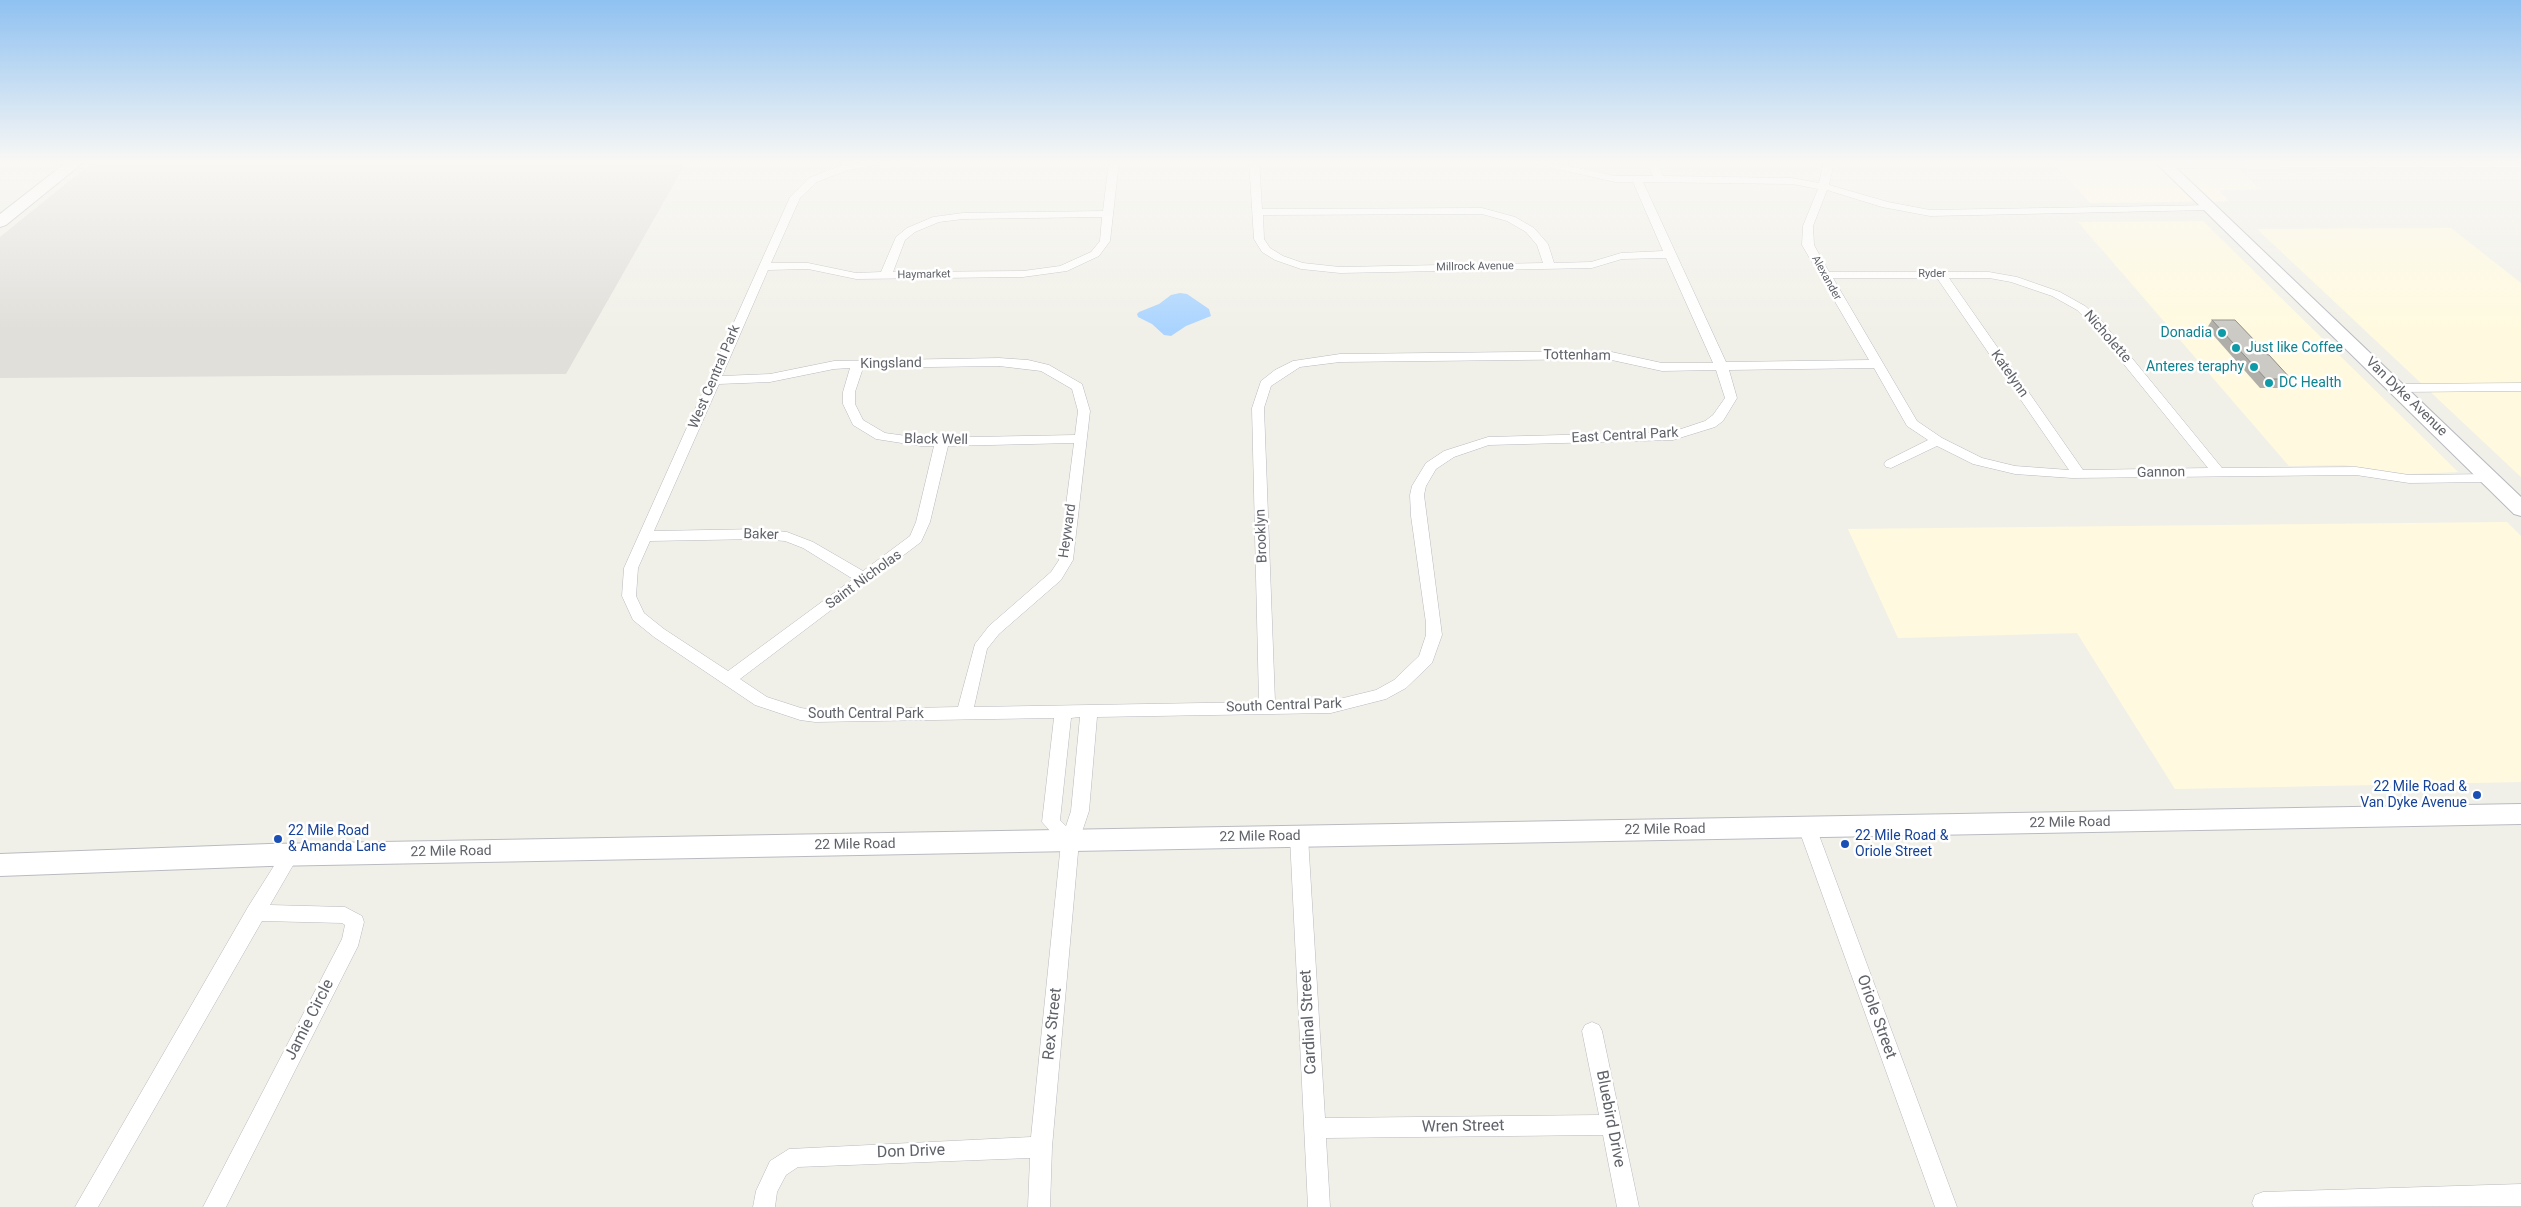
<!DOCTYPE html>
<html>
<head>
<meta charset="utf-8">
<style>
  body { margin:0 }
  canvas { display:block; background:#f1f0e8 }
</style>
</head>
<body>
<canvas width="2521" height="1207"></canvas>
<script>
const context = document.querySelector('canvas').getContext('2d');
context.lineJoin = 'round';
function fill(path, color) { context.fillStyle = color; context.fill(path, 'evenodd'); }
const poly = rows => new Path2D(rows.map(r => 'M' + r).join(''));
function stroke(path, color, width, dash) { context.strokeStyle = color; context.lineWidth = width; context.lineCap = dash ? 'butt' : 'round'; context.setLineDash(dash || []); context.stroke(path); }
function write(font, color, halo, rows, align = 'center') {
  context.font = font + ' Roboto,sans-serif'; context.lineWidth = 5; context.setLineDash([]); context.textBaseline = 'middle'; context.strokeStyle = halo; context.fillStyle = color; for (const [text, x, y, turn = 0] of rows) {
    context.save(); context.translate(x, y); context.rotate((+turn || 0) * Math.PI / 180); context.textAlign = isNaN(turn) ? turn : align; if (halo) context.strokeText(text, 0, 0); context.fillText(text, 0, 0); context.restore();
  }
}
fill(poly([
  [2052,161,2230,161,2260,189,2218,190,2229,201,2090,203],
  [2203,221,2458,472,2408,474,2344,465,2289,466,2078,222],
  [2451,228,2521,283,2521,477,2257,229],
  [2507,522,2521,536,2521,782,2175,789,2077,633,1898,638,1848,529]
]), '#fffadf');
fill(poly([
  [94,161,687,161,566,374,0,378,0,237]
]), '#e0dfda');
fill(poly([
  [1180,293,1187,294,1209,309,1211,316,1186,326,1171,336,1164,335,1152,324,1138,317,1137,314,1139,312,1159,304,1171,295]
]), '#aad4ff');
const street = poly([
  [866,161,919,161,914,164,875,165,848,170,817,182,800,198,771,263,808,263,856,273,881,272,896,237,907,228,933,217,963,213,1103,211,1109,161,1119,161,1110,241,1099,256,1067,271,1023,277,856,279,808,269,768,270,722,376,770,374,834,361,999,358,1028,360,1049,365,1082,384,1090,411,1073,560,1061,580,999,634,987,649,974,707,1259,702,1252,408,1261,381,1275,370,1293,361,1340,354,1607,351,1662,363,1713,363,1666,258,1622,259,1592,268,1340,273,1301,269,1275,260,1262,252,1254,239,1249,161,1259,161,1262,209,1482,208,1515,217,1534,228,1548,244,1554,263,1591,262,1621,253,1663,251,1633,182,1615,182,1531,163,1530,161,1546,161,1615,176,1653,176,1646,161,1656,161,1663,176,1792,178,1819,183,1824,161,1834,161,1829,185,1888,202,1930,210,2212,205,2212,209,2208,210,1930,216,1882,207,1827,190,1813,226,1814,245,1829,272,1934,272,1939,270,1944,272,1989,272,2017,277,2060,292,2085,306,2100,319,2222,468,2356,467,2409,475,2490,474,2497,478,2490,482,2409,483,2356,475,2072,478,2015,474,1973,464,1937,446,1891,468,1886,467,1884,464,1886,461,1928,440,1907,426,1874,368,1729,370,1737,398,1723,421,1715,427,1673,440,1489,445,1454,457,1436,469,1426,486,1424,495,1442,635,1432,663,1406,688,1386,699,1331,713,1097,717,1089,811,1079,841,1052,1147,1050,1207,1028,1207,1030,1158,798,1167,786,1175,777,1192,775,1207,753,1207,756,1191,770,1161,789,1149,1031,1137,1061,843,1042,822,1054,718,815,722,800,720,755,705,654,637,633,620,622,596,624,568,790,197,809,178,842,165,866,161],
  [1643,182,1792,184,1818,189,1803,226,1802,245,1869,360,1726,362,1643,182],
  [1482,214,1507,221,1526,232,1537,245,1543,263,1340,267,1303,263,1283,256,1270,248,1264,239,1263,215,1482,214],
  [1102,217,1100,241,1091,252,1060,266,1023,271,893,272,905,240,915,232,939,222,963,219,1102,217],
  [1833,278,1937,278,2069,470,2015,466,1982,458,1942,438,1917,421,1833,278],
  [1949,278,1989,278,2011,282,2052,296,2077,310,2092,325,2208,468,2083,470,1949,278],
  [1607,359,1662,371,1716,370,1725,398,1713,415,1705,421,1672,432,1488,437,1444,451,1426,463,1412,486,1410,495,1411,516,1426,623,1426,635,1419,656,1394,680,1376,690,1331,701,1275,702,1264,408,1271,386,1300,367,1340,362,1607,359],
  [999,366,1041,371,1072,389,1078,411,1075,435,921,438,885,433,863,420,855,404,855,392,863,368,999,366],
  [850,368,843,392,843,404,853,425,876,439,921,446,934,446,916,522,910,536,863,571,813,542,787,532,759,529,654,531,719,384,770,382,834,369,850,368],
  [1074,443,1059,560,1051,572,989,626,975,644,958,707,815,710,801,708,767,697,740,679,921,542,930,522,948,446,1074,443],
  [759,539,785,541,803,548,853,579,728,671,664,629,644,613,636,596,638,568,650,541,759,539],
  [1080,717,1071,811,1066,826,1060,820,1071,718,1080,717],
  [2521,161,2521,167,2166,168,2161,165,2166,162,2521,161],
  [2521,383,2521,391,2397,392,2391,388,2397,384,2521,383],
  [1807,820,1813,822,1816,827,1957,1207,1935,1207,1798,827,1801,822,1807,820],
  [1299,830,1305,832,1308,837,1325,1118,1599,1115,1582,1031,1585,1025,1592,1022,1599,1025,1602,1031,1639,1207,1617,1207,1603,1135,1326,1138,1330,1207,1308,1207,1290,837,1293,832,1299,830],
  [290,848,296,850,299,855,270,905,345,907,362,916,364,922,358,946,226,1207,203,1207,342,939,345,925,342,923,262,921,98,1207,75,1207,248,907,284,850,290,848],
  [2521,1184,2521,1206,2254,1207,2252,1203,2255,1195,2263,1192,2521,1184]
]);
const secondary = poly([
  [68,161,85,161,6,225,0,227,0,214,68,161],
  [2154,161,2169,161,2521,497,2521,516,2514,514,2154,161],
  [2521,804,2521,824,269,866,0,876,0,854,269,844,2521,804]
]);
stroke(street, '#b8b9be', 1);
stroke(secondary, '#b9bbc1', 2);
fill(street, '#fff');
fill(secondary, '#fff');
fill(poly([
  [2212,320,2256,352,2291,379,2286,388,2260,388,2207,328]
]), '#afaea9');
const building = poly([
  [2212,320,2235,320,2256,342,2256,352,2269,355,2291,379,2266,379,2212,320]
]);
fill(building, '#cccac4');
stroke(building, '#8f8d89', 1);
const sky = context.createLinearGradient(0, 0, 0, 330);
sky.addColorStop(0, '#8fc1f1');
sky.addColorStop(0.49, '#f9f8f5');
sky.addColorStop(1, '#f9f8f500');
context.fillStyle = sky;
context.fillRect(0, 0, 2521, 330);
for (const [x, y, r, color] of [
  [2222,333,5,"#0f9aa8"],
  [2236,348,5,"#0f9aa8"],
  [2254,367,5,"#0f9aa8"],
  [2269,383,5,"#0f9aa8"],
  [2477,795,5,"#1a4fb4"],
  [278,839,5,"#1a4fb4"],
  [1845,844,5,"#1a4fb4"]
]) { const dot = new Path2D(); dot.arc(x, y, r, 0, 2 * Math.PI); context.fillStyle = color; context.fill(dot); stroke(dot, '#fff', 2); }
write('11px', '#5f6268', '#fff', [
  ["Millrock Avenue",1475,267,-1],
  ["Ryder",1932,274],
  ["Haymarket",924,275,-1],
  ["Alexander",1826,278,61]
]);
write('14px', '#0d838f', '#fff', [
  ["Donadia",2212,333],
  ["Just like Coffee",2246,348,"left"],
  ["Anteres teraphy",2244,367],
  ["DC Health",2279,383,"left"]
], 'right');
write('14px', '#5f6268', '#fff', [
  ["Nicholette",2107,337,49],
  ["Tottenham",1577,356,1],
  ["Kingsland",891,364,-1],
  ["Katelynn",2009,374,55],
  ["West Central Park",715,377,-67],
  ["Van Dyke Avenue",2406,397,44],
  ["East Central Park",1625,436,-3],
  ["Black Well",936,440,1],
  ["Gannon",2161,473,-1],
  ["Heyward",1068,531,-82],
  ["Baker",761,535,2],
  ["Brooklyn",1262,536,-92],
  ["Saint Nicholas",864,580,-36],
  ["South Central Park",1284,706,-2],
  ["South Central Park",866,714],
  ["22 Mile Road",2070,823,-1],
  ["22 Mile Road",1665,830,-1],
  ["22 Mile Road",1260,837,-1],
  ["22 Mile Road",855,845,-1],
  ["22 Mile Road",451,852,-1]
]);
write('14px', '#164399', '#fff', [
  ["22 Mile Road &",2467,787,"right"],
  ["Van Dyke Avenue",2467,803,"right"],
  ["22 Mile Road",288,831],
  ["& Amanda Lane",288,847],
  ["22 Mile Road &",1855,836],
  ["Oriole Street",1855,852]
], 'left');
write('16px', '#5f6268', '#fff', [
  ["Oriole Street",1876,1017,70],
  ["Jamie Circle",310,1020,-63],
  ["Cardinal Street",1309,1022,-93],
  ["Rex Street",1053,1024,-84],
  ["Bluebird Drive",1610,1119,79],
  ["Wren Street",1463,1127,-1],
  ["Don Drive",911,1152,-2]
]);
</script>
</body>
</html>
